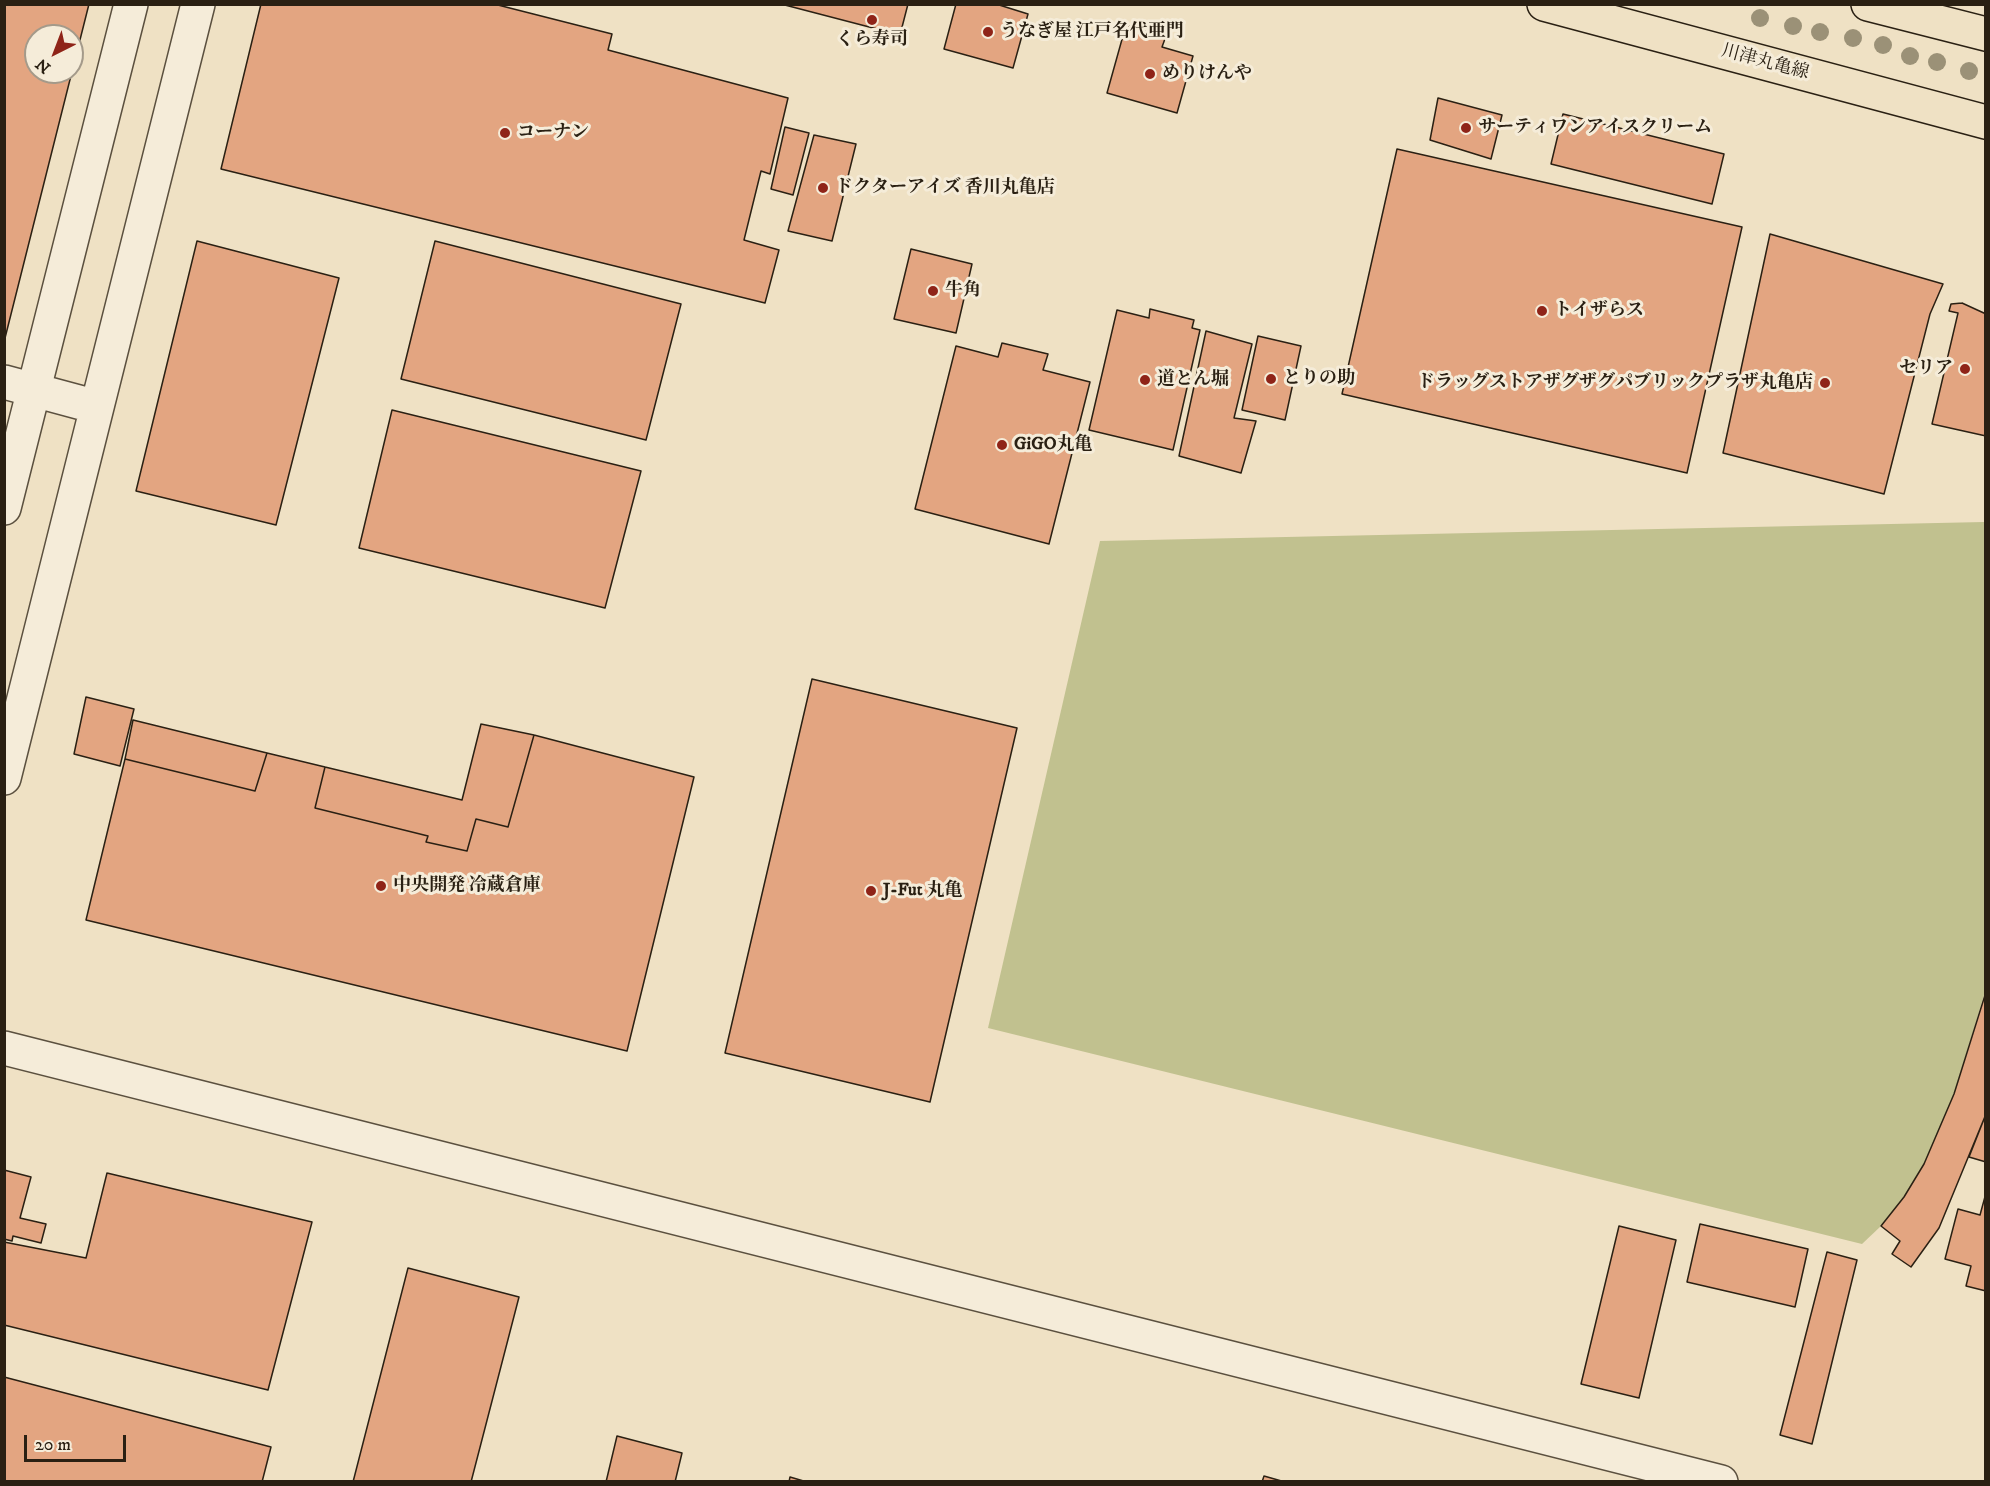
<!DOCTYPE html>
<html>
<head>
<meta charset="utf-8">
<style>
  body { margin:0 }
  #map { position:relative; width:1990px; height:1486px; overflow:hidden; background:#efe1c4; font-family:"IM FELL DW Pica",serif }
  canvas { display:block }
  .frame { position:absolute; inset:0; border:6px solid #2a2013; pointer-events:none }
  .north { position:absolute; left:24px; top:24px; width:60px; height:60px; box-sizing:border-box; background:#f5ecd9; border:2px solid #a49a8a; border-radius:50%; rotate:222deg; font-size:16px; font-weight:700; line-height:24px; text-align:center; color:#2a2013 }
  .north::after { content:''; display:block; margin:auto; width:21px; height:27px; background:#8f2418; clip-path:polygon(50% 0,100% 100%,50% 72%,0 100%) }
  .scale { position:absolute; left:24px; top:1435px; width:102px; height:27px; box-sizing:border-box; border:3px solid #2a2013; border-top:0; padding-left:8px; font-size:18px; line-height:21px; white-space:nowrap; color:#2a2013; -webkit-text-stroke:4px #f5ecd9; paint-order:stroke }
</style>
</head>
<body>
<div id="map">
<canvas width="1990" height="1486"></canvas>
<div class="frame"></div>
<div class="north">N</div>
<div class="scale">20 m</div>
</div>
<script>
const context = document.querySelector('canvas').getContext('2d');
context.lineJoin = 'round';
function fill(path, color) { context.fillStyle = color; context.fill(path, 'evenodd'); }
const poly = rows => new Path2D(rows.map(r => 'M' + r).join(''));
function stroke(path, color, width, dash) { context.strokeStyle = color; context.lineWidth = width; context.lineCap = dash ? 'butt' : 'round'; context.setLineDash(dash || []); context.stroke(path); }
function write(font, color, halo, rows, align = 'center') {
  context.font = font + ' "IM FELL DW Pica","Noto Serif JP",serif'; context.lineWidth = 6; context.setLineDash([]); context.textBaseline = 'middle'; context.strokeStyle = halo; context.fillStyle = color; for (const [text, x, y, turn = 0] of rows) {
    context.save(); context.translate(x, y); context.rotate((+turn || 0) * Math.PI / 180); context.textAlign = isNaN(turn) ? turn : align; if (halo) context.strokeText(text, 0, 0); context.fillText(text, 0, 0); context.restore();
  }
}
fill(poly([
  [1984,522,1985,992,1954,1094,1924,1164,1904,1197,1881,1226,1862,1244,988,1028,1100,541]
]), '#c1c18f');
const building = poly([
  [4,4,89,4,4,342,4,4],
  [36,36,72,36,72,72,36,72,36,36],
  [261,4,494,4,612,34,608,50,788,98,770,174,761,171,744,240,779,250,765,303,221,169,261,4],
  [781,4,908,4,900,35,781,4],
  [956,4,996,4,1028,14,1013,68,944,49,956,4],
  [1126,25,1166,36,1162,47,1193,56,1177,113,1107,93,1126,25],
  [1438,98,1502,115,1491,159,1430,140,1438,98],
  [1563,114,1724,154,1712,204,1551,164,1563,114],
  [785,127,809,133,793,195,771,189,785,127],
  [814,135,856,144,832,241,788,231,814,135],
  [1397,149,1742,227,1687,473,1342,394,1397,149],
  [1770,234,1943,284,1930,314,1884,494,1723,453,1770,234],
  [197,241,339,278,276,525,136,491,197,241],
  [435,241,681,304,646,440,401,379,435,241],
  [911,249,972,264,956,333,894,319,911,249],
  [1962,303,1986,314,1986,436,1932,424,1958,313,1949,311,1951,304,1962,303],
  [1150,309,1194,320,1192,328,1200,330,1173,450,1089,430,1117,310,1149,318,1150,309],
  [1206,331,1252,344,1234,418,1256,421,1241,473,1179,456,1206,331],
  [1258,336,1301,346,1285,420,1242,410,1258,336],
  [1002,343,1048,354,1043,370,1090,382,1049,544,915,509,956,346,998,357,1002,343],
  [392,410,641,471,605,608,359,548,392,410],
  [812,679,1017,728,930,1102,725,1053,812,679],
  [86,697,134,709,120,766,74,754,86,697],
  [133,720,267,753,255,791,125,759,133,720],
  [481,724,534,735,508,827,476,819,467,851,426,842,428,836,315,808,325,767,462,800,481,724],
  [534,735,694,777,627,1051,86,920,125,759,255,791,267,753,325,767,315,808,428,836,426,842,467,851,476,819,508,827,534,735],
  [1986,992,1986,1114,1939,1228,1911,1267,1892,1254,1900,1241,1881,1226,1904,1197,1924,1164,1954,1094,1986,992],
  [1986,1114,1986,1162,1969,1157,1986,1114],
  [4,1170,31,1177,20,1218,46,1224,41,1243,13,1236,12,1241,4,1239,4,1170],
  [107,1173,312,1222,268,1390,4,1325,4,1242,86,1258,107,1173],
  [1986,1193,1986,1291,1966,1286,1971,1266,1945,1259,1958,1209,1980,1215,1986,1193],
  [1700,1224,1808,1249,1795,1307,1687,1282,1700,1224],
  [1619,1226,1676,1240,1639,1398,1581,1384,1619,1226],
  [1827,1252,1857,1260,1812,1444,1780,1435,1827,1252],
  [408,1268,519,1297,471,1482,353,1482,408,1268],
  [4,1377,271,1447,262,1482,4,1482,4,1377],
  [617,1436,682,1453,675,1482,606,1482,617,1436],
  [1264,1476,1285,1482,1262,1482,1264,1476],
  [790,1477,807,1482,789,1482,790,1477]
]);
fill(building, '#e3a581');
stroke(building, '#2a2013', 1.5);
const minor = poly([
  [4,382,97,407],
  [4,508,131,4],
  [4,778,198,4],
  [4,1048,1721,1482]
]);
const major = poly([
  [1544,4,1986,122],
  [1868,4,1986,34]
]);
stroke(minor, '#5b503f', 36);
stroke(major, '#2a2013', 36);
stroke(minor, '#f5ecd9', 33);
stroke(major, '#efe1c4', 33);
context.fillStyle = '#9b9177';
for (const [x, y] of [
  [1760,18],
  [1793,26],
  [1820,32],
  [1853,38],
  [1883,45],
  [1910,56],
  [1937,62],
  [1969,71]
]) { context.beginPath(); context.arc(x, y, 9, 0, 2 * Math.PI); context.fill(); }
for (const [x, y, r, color] of [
  [872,20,6,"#8f2418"],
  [988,32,6,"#8f2418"],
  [1150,74,6,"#8f2418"],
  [1466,128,6,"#8f2418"],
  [505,133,6,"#8f2418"],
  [823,188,6,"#8f2418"],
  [933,291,6,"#8f2418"],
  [1542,311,6,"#8f2418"],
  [1965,369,6,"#8f2418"],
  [1271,379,6,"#8f2418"],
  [1145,380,6,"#8f2418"],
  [1825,383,6,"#8f2418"],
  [1002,445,6,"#8f2418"],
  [381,886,6,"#8f2418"],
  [871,891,6,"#8f2418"]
]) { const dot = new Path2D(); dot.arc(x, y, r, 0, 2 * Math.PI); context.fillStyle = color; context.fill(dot); stroke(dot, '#f5ecd9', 2); }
write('bold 18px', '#2a2013', '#f5ecd9', [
  ["うなぎ屋 江戸名代亜門",1000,32],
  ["くら寿司",872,40,"center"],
  ["めりけんや",1162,74],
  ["サーティワンアイスクリーム",1478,128],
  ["コーナン",517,133],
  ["ドクターアイズ 香川丸亀店",835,188],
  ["牛角",945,291],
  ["トイザらス",1554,311],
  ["セリア",1953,369,"right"],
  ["とりの助",1283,379],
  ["道とん堀",1157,380],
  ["ドラッグストアザグザグパブリックプラザ丸亀店",1813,383,"right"],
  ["GiGO丸亀",1014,445],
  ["中央開発 冷蔵倉庫",393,886],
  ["J-Fut 丸亀",883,891]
], 'left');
write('18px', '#2a2013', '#f5ecd9', [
  ["川津丸亀線",1765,63,15]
]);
</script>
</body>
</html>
